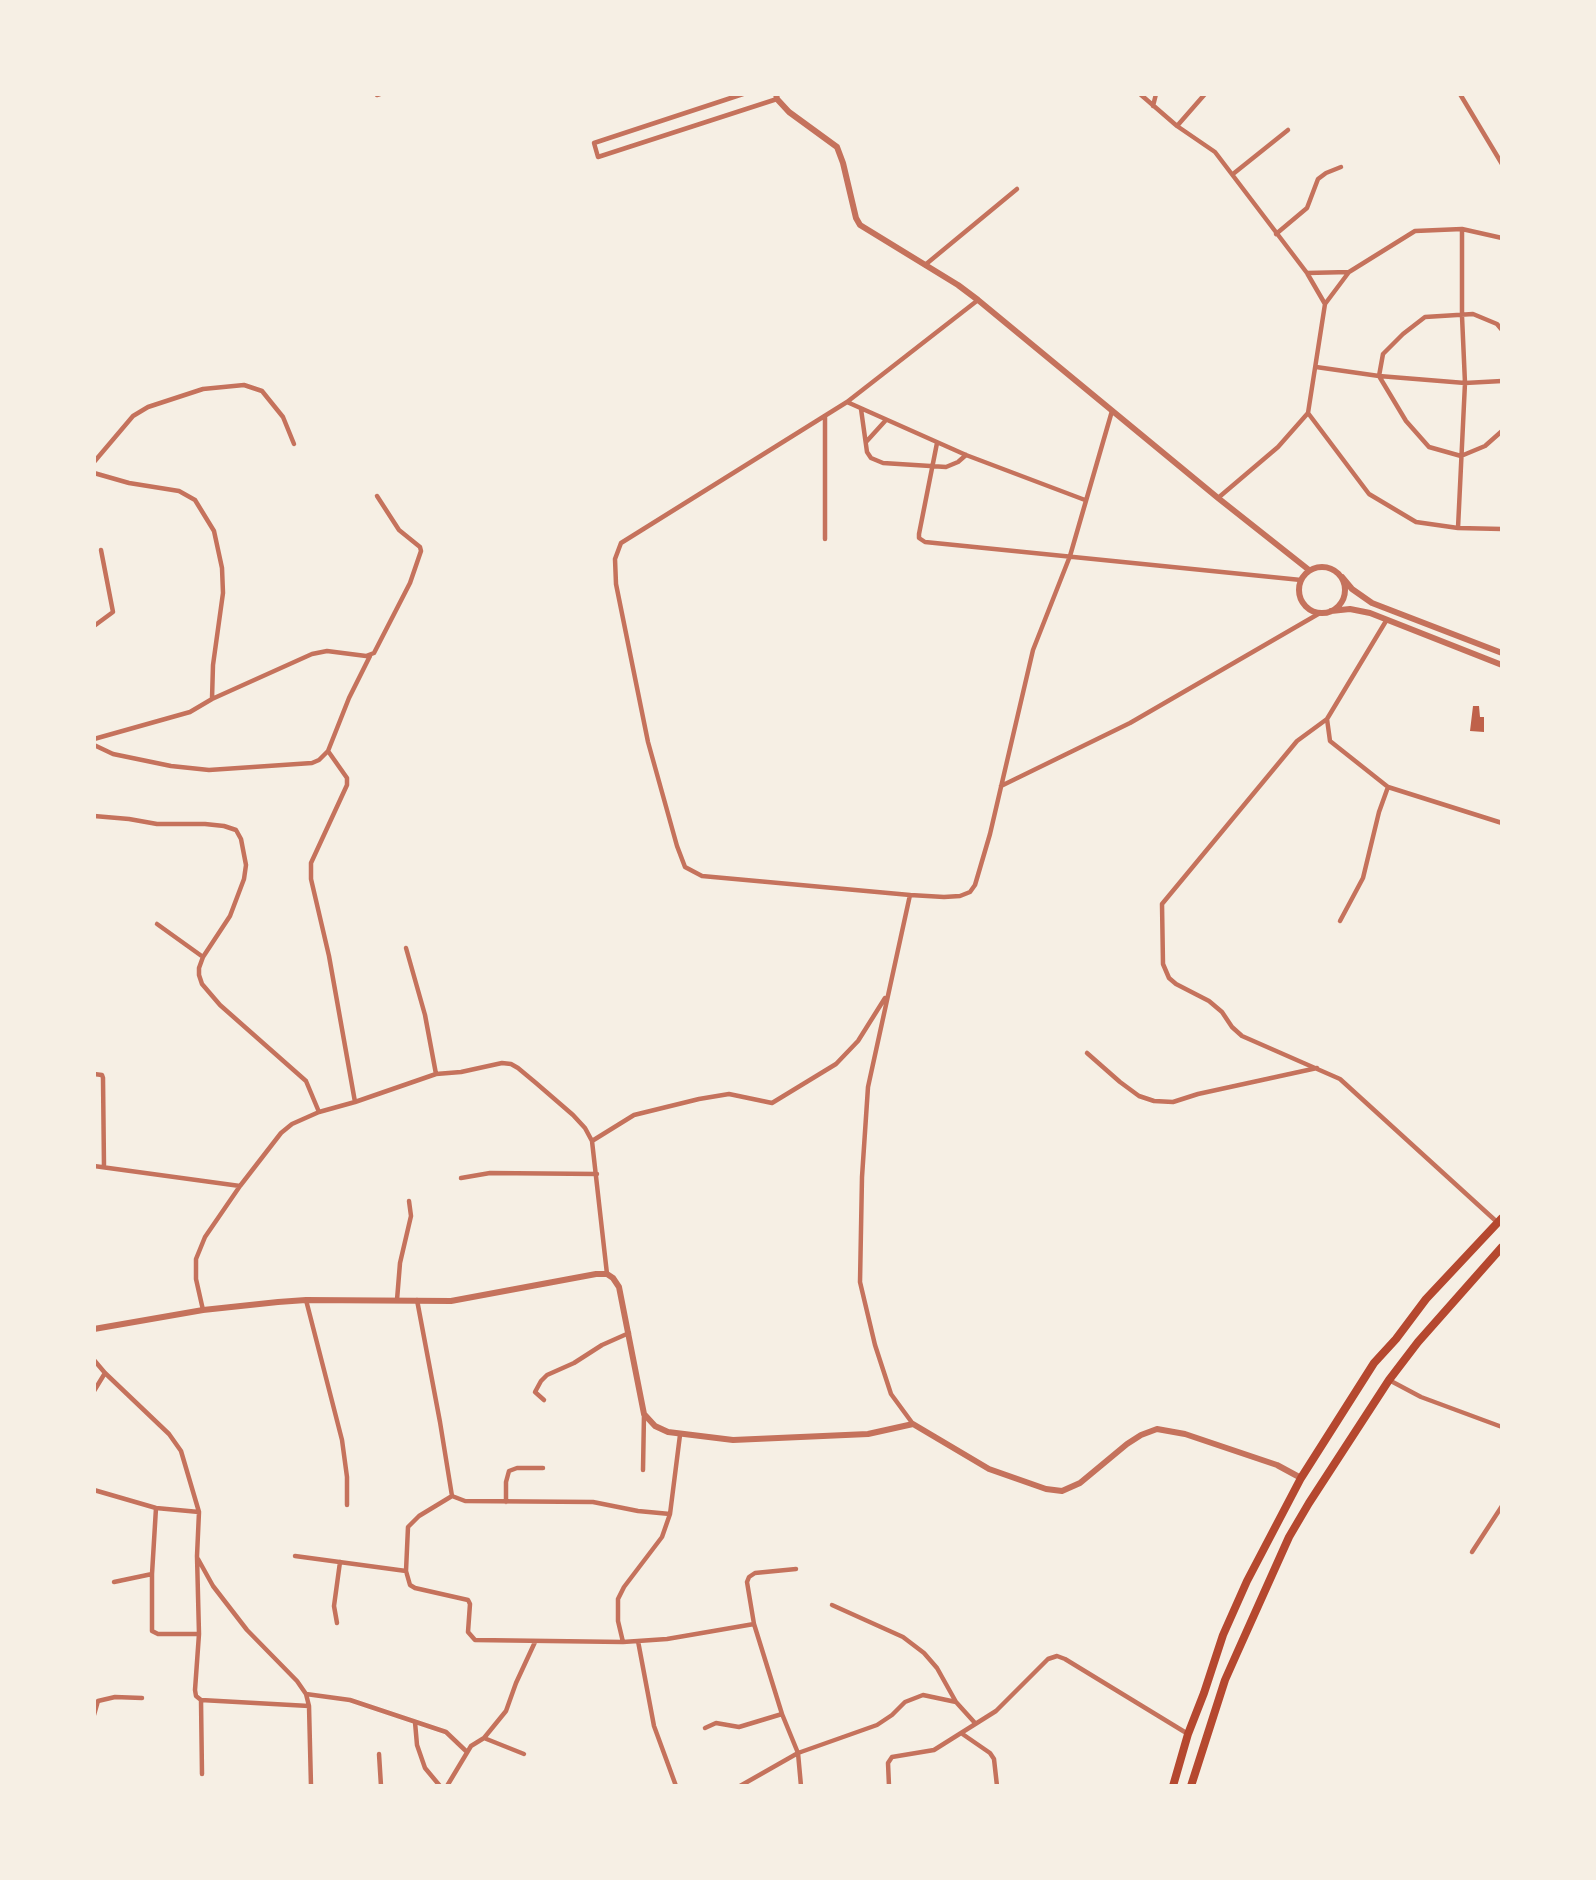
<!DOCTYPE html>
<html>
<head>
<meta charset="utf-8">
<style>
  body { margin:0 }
  #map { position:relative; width:1596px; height:1880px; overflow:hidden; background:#f6efe4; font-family:Rubik,sans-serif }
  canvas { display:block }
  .frame { position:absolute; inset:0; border:96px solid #f6efe4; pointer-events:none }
</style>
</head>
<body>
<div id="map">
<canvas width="1596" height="1880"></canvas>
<div class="frame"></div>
</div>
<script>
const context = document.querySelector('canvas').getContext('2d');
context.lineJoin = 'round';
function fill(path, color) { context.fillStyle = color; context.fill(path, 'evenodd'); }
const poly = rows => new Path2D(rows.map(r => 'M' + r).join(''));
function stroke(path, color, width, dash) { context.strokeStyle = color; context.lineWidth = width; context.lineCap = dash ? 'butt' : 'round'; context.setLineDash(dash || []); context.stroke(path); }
fill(poly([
  [1473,706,1479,706,1480,717,1484,717,1484,732,1470,731]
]), '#bf614a');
stroke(poly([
  [743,94,594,143,598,157,777,99],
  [1140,94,1177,126,1215,152,1307,273,1325,304],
  [1460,94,1502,164],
  [377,95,380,94],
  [1153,106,1156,94],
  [1177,126,1205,94],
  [1233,174,1288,130],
  [1276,234,1307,208,1318,179,1326,173,1341,167],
  [1502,238,1462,229,1415,231,1349,272,1325,304,1308,413,1369,494,1416,522,1458,528,1502,529],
  [925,265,1017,189],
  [1307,273,1349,272],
  [978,300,847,402,621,543,615,559,616,584,648,742,677,846,685,867,702,876,910,895,944,897,960,896,970,892,975,885,990,834,1033,650,1070,556,1112,411],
  [1502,330,1497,324,1473,314,1425,317,1403,334,1383,354,1379,376,1406,421,1429,447,1461,456,1485,446,1502,431],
  [1316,367,1379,376,1465,383,1502,381],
  [847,402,966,455,1085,500],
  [861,409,867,452,871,458,883,463,946,467,958,462,966,455],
  [866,442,886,420],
  [937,443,919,534,919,538,925,542,1301,580],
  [94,462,133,416,148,407,203,389,244,385,262,391,283,417,294,444],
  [94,473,129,483,179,491,195,500,214,531,222,568,223,593,213,665,212,699],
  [1218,498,1278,447,1308,413],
  [1458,528,1465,383,1462,316,1462,229],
  [825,539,825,416],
  [1386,621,1327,719,1330,741,1388,787,1502,823],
  [94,626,113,612,101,550],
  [1327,719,1297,741,1162,904,1163,964,1169,978,1176,984,1209,1001,1222,1012,1232,1027,1242,1036,1340,1079,1497,1222],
  [94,739,190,712,212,699,312,654,327,651,366,656,374,653,410,583,421,551,420,547,399,530,377,496],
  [94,745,113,754,171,766,209,770,312,763,319,760,328,751,349,698,370,656],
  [328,751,347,778,347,785,311,863,311,879,329,956,355,1102],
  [1001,786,1130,723,1320,613],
  [94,816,129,819,157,824,205,824,224,826,236,830,241,839,246,865,244,879,230,916,203,957,199,968,199,975,202,984,220,1005,306,1081,319,1112],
  [910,895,868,1087,862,1177,860,1282,875,1345,891,1394,913,1424],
  [1340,921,1363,878,1379,812,1388,787],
  [157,924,203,957],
  [406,948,425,1015,436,1074],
  [1087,1053,1120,1082,1139,1096,1154,1101,1173,1102,1198,1094,1317,1068],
  [94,1074,102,1075,103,1078,104,1167],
  [592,1141,634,1115,699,1099,729,1094,772,1103,836,1064,858,1041,885,998],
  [94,1166,240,1186],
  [461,1178,490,1173,597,1174],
  [306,1300,342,1440,347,1477,347,1505],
  [397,1300,400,1263,411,1216,409,1201],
  [417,1300,440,1422,452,1496],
  [203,1310,196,1279,196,1259,205,1237,240,1186,281,1133,292,1124,319,1112,355,1102,436,1074,461,1072,502,1063,511,1064,518,1068,536,1083,573,1115,585,1128,592,1141,607,1274],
  [94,1360,105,1373,169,1434,181,1451,199,1512,197,1556,199,1634,195,1690,196,1696,201,1700,202,1774],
  [1389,1380,1421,1397,1502,1427],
  [94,1391,105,1373],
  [544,1400,535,1392,541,1381,547,1375,574,1363,602,1345,629,1333],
  [643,1470,644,1414],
  [94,1490,156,1508,199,1512],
  [452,1496,465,1501,593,1502,638,1511,670,1514],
  [506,1502,506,1482,509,1471,517,1468,543,1468],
  [1472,1552,1502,1506],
  [295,1556,406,1571,410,1585,415,1588,468,1600,470,1604,468,1632,475,1640,623,1642,667,1639,754,1624,782,1714,798,1753,801,1786],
  [198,1559,213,1586,247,1630,297,1681,306,1694,309,1706,311,1786],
  [406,1571,408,1527,419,1516,452,1496],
  [152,1574,156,1508],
  [114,1582,152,1574,152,1631,158,1634,199,1634],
  [832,1605,903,1637,924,1653,937,1668,956,1702],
  [337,1623,334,1606,340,1562],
  [754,1624,747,1582,749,1577,755,1573,796,1569],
  [638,1641,654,1726,676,1786],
  [623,1642,618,1621,618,1599,624,1587,662,1537,670,1514,680,1435],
  [306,1694,350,1700,446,1732,467,1752],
  [201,1700,309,1706],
  [94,1715,98,1701,115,1697,142,1698],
  [415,1722,417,1745,425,1768,440,1786],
  [705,1728,716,1723,739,1727,782,1714],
  [961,1733,990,1753,994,1759,997,1786],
  [484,1738,524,1754],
  [379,1754,381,1786],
  [447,1786,471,1746,484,1738,506,1711,516,1683,535,1642],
  [740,1786,798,1753,877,1725,892,1715,905,1702,923,1695,956,1702,975,1723],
  [889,1786,888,1763,892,1757,934,1750,996,1711,1048,1659,1057,1656,1065,1659,1188,1734]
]), '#c5725c', 4.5);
stroke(poly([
  [776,94,777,99,789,112,837,147,843,163,856,218,860,225,958,285,978,300,1218,498,1309,570],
  '1299 590a23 23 0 1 1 46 0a23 23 0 1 1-46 0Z',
  [1342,577,1352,589,1372,603,1502,653],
  [1331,611,1350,609,1370,613,1502,665],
  [94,1329,203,1310,278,1302,306,1300,451,1301,596,1274,607,1274,613,1278,619,1287,644,1414,655,1426,668,1432,733,1440,868,1434,913,1424,989,1469,1046,1489,1062,1491,1080,1483,1127,1444,1141,1435,1157,1429,1185,1434,1277,1465,1301,1478]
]), '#c5725c', 6);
stroke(poly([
  [1173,1786,1188,1734,1204,1693,1223,1635,1247,1581,1301,1478,1374,1363,1396,1339,1426,1299,1502,1218],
  [1191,1786,1225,1680,1237,1653,1289,1537,1309,1503,1389,1380,1418,1342,1502,1247]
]), '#b5482f', 8);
</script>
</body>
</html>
